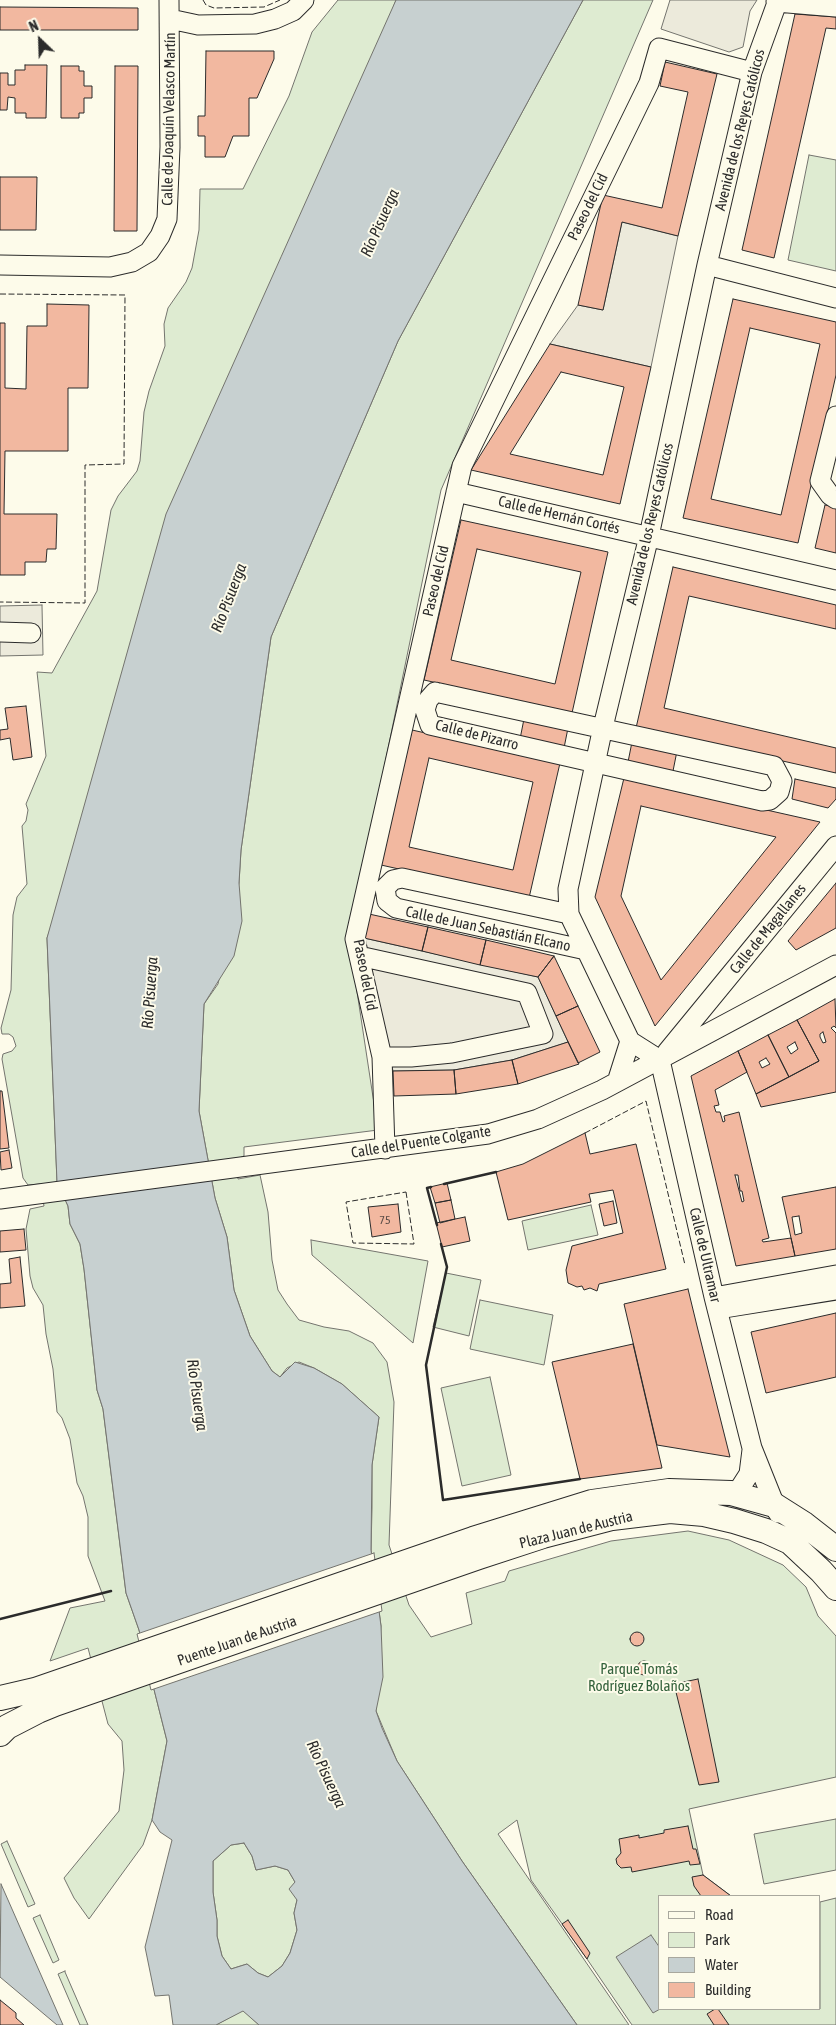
<!DOCTYPE html>
<html>
<head>
<meta charset="utf-8">
<style>
  body { margin:0 }
  #map { position:relative; width:836px; height:2025px; overflow:hidden; background:#fdfbea; font-family:"Asap Condensed",sans-serif }
  canvas { display:block }
  .legend { position:absolute; left:658px; top:1895px; width:162px; height:115px; box-sizing:border-box; background:#fdfbea; border:1px solid #a9a89e; margin:0; padding:6px 9px; list-style:none; font-size:15px; color:#2b2b2b }
  .legend li { display:flex; align-items:center; gap:10px; height:25px }
  .legend b { width:25px; border:1px solid #a9a89e }
  .north { position:absolute; left:15px; top:15px; width:50px; height:50px; -webkit-text-stroke:4px #fdfbea; paint-order:stroke; rotate:336deg; font-size:14px; font-weight:700; line-height:20px; text-align:center; color:#2b2b2b }
  .north::after { content:''; display:block; margin:auto; width:18px; height:22px; background:#2b2b2b; clip-path:polygon(50% 0,100% 100%,50% 72%,0 100%) }
</style>
</head>
<body>
<div id="map">
<canvas width="836" height="2025"></canvas>
<ul class="legend">
<li><b style="height:6px;background:#fdfbea"></b>Road</li>
<li><b style="height:14px;background:#deebd1"></b>Park</li>
<li><b style="height:14px;background:#c7d0d0"></b>Water</li>
<li><b style="height:14px;background:#f2b8a0"></b>Building</li>
</ul>
<div class="north">N</div>
</div>
<script>
const context = document.querySelector('canvas').getContext('2d');
context.lineJoin = 'round';
function fill(path, color) { context.fillStyle = color; context.fill(path, 'evenodd'); }
const poly = rows => new Path2D(rows.map(r => 'M' + r).join(''));
function stroke(path, color, width, dash) { context.strokeStyle = color; context.lineWidth = width; context.lineCap = dash ? 'butt' : 'round'; context.setLineDash(dash || []); context.stroke(path); }
function write(font, color, halo, rows, align = 'center') {
  context.font = font + ' "Asap Condensed",sans-serif'; context.lineWidth = 4; context.setLineDash([]); context.textBaseline = 'middle'; context.strokeStyle = halo; context.fillStyle = color; for (const [text, x, y, turn = 0] of rows) {
    context.save(); context.translate(x, y); context.rotate((+turn || 0) * Math.PI / 180); context.textAlign = isNaN(turn) ? turn : align; if (halo) context.strokeText(text, 0, 0); context.fillText(text, 0, 0); context.restore();
  }
}
const green = poly([
  [338,0,396,0,47,938,57,1182,68,1206,70,1224,80,1244,84,1269,97,1390,103,1409,126,1593,139,1630,167,1741,152,1820,143,1845,89,1919,74,1898,64,1878,119,1811,124,1770,122,1741,108,1724,88,1648,50,1661,70,1608,105,1601,88,1556,88,1517,83,1496,77,1483,70,1439,62,1418,57,1412,53,1369,46,1334,43,1305,33,1288,30,1276,26,1229,30,1209,44,1206,40,1184,28,1185,23,1178,2,1059,3,1054,12,1051,16,1046,13,1037,9,1034,2,1034,1,1028,11,990,13,915,17,897,27,884,22,826,26,821,28,810,26,804,46,756,37,672,52,673,97,591,111,510,118,496,137,471,140,461,144,412,149,391,165,346,164,324,168,308,186,282,192,268,199,230,200,189,243,189,289,96,312,32,338,0],
  [583,0,653,0,441,490,349,939,378,1130,244,1147,244,1156,235,1160,238,1179,260,1175,268,1212,272,1260,278,1290,287,1304,299,1320,324,1327,349,1331,373,1343,387,1362,394,1402,389,1545,409,1605,431,1637,472,1624,466,1593,505,1581,509,1571,611,1541,688,1531,729,1540,783,1565,806,1587,818,1616,836,1636,836,1777,689,1809,703,1875,731,1896,660,1896,660,2009,820,2009,820,1902,836,1898,836,2025,632,2025,587,1959,531,1880,517,1820,498,1834,629,2025,577,2025,462,1861,397,1761,376,1711,381,1626,371,1550,372,1508,372,1465,379,1417,342,1384,314,1368,299,1362,287,1368,280,1377,272,1371,250,1336,234,1290,227,1237,215,1198,199,1111,204,1004,218,984,239,883,241,850,271,637,398,341,583,0],
  [809,155,836,160,836,271,788,260,809,155],
  [591,1205,598,1235,528,1250,522,1221,591,1205],
  [311,1240,428,1261,413,1343,312,1255,311,1240],
  [446,1273,481,1280,469,1336,433,1327,446,1273],
  [480,1300,553,1315,544,1365,470,1349,480,1300],
  [490,1377,511,1475,462,1486,441,1388,490,1377],
  [836,1819,836,1870,764,1884,754,1834,836,1819],
  [7,1841,35,1904,28,1907,1,1844,7,1841],
  [244,1843,252,1856,256,1870,275,1866,288,1870,295,1882,297,1900,294,1913,297,1930,290,1953,282,1966,268,1977,258,1973,247,1964,231,1969,222,1956,217,1936,217,1920,213,1892,213,1861,231,1845,244,1843],
  [40,1915,59,1960,53,1963,33,1918,40,1915],
  [65,1971,65,1972,88,2025,80,2025,58,1974,65,1971],
  [243,2010,259,2025,216,2025,243,2010]
]);
fill(green, '#deebd1');
stroke(green, '#74746e', 1);
const parking = poly([
  [670,0,757,0,750,11,743,47,729,52,661,29,670,0],
  [622,222,678,236,651,367,550,344,578,305,603,310,622,222],
  [42,605,43,655,0,656,0,606,42,605],
  [364,938,538,977,568,1042,512,1060,454,1070,393,1071,364,938]
]);
fill(parking, '#eceadb');
stroke(parking, '#74746e', 1);
const water = poly([
  [396,0,583,0,398,341,271,637,241,850,239,883,242,921,234,956,204,1004,199,1111,215,1198,227,1237,234,1290,250,1336,272,1371,280,1377,295,1362,314,1368,342,1384,379,1417,372,1465,371,1550,381,1626,383,1677,376,1711,382,1728,397,1761,462,1861,577,2025,259,2025,243,2011,216,2025,173,2025,169,1995,155,1996,145,1947,172,1840,160,1832,152,1820,167,1741,139,1630,126,1593,103,1409,97,1390,84,1269,80,1244,70,1224,68,1206,57,1182,47,938,166,514,396,0],
  [244,1843,252,1856,256,1870,275,1866,288,1870,295,1882,289,1889,297,1900,294,1913,297,1930,290,1953,282,1966,268,1977,258,1973,247,1964,231,1969,222,1956,217,1936,217,1920,213,1892,213,1861,231,1845,244,1843],
  [1,1884,63,2025,57,2025,0,1977,1,1884],
  [651,1935,660,1948,660,2009,653,2013,616,1957,651,1935]
]);
fill(water, '#c7d0d0');
stroke(water, '#74746e', 1);
const pier = poly([
  [374,1553,382,1611,151,1690,137,1634,374,1553]
]);
fill(pier, '#fdfbea');
stroke(pier, '#74746e', 1);
const building = poly([
  [0,7,138,8,138,30,0,30,0,7],
  [795,14,836,17,836,29,826,28,774,258,742,250,795,14],
  [206,51,274,51,274,59,257,98,249,98,249,136,233,136,225,157,205,157,205,136,198,136,198,116,205,116,206,51],
  [665,62,717,74,678,236,622,222,603,310,578,305,603,195,662,208,688,92,660,86,665,62],
  [25,65,47,65,46,118,26,118,26,113,15,113,15,98,8,97,7,110,0,110,0,73,8,73,8,85,15,85,15,70,25,70,25,65],
  [61,66,79,66,79,71,84,71,84,86,92,86,92,98,84,98,84,113,79,113,79,118,61,118,61,66],
  [115,66,138,66,137,231,114,231,115,66],
  [0,177,37,177,36,230,0,230,0,177],
  [733,299,836,322,836,375,798,543,683,518,733,299],
  [750,328,820,344,781,515,711,499,750,328],
  [47,304,89,305,88,388,68,388,68,451,5,451,4,514,57,514,56,549,47,549,46,562,25,562,25,575,0,575,0,323,5,323,5,388,26,389,27,326,47,326,47,304],
  [550,344,651,367,620,504,471,470,550,344],
  [561,372,624,387,603,475,510,454,561,372],
  [825,505,836,507,836,553,815,548,825,505],
  [461,520,608,552,572,713,424,680,461,520],
  [477,549,581,572,555,684,451,660,477,549],
  [673,567,836,605,836,629,689,596,664,708,836,748,836,773,636,728,673,567],
  [26,706,32,757,13,760,10,738,0,740,0,730,8,729,5,708,26,706],
  [524,719,568,728,564,748,520,739,524,719],
  [412,730,560,763,529,898,381,865,412,730],
  [429,758,533,782,513,870,409,847,429,758],
  [632,742,677,751,673,771,628,762,632,742],
  [624,778,820,822,655,1026,595,897,624,778],
  [641,806,776,837,661,980,621,896,641,806],
  [795,779,836,788,836,799,828,808,792,799,795,779],
  [836,883,836,928,796,950,788,941,836,883],
  [369,914,428,927,422,951,364,938,369,914],
  [428,927,486,940,480,965,422,951,428,927],
  [486,940,516,947,554,956,538,977,480,965,486,940],
  [554,956,578,1006,556,1016,538,977,554,956],
  [835,999,836,1028,834,1026,831,1028,836,1033,836,1092,761,1107,756,1094,819,1061,797,1020,835,999],
  [823,1032,826,1042,823,1043,820,1037,820,1034,823,1032],
  [578,1006,600,1052,578,1063,556,1016,578,1006],
  [797,1020,819,1061,789,1077,768,1035,797,1020],
  [795,1042,798,1049,791,1054,787,1047,795,1042],
  [768,1035,789,1077,756,1094,738,1051,768,1035],
  [766,1058,770,1064,762,1068,759,1062,766,1058],
  [568,1042,579,1064,518,1084,512,1060,568,1042],
  [738,1051,747,1072,715,1090,719,1105,714,1106,716,1112,720,1112,723,1122,725,1121,724,1116,739,1112,769,1238,762,1240,763,1242,791,1238,795,1256,736,1266,691,1076,738,1051],
  [735,1175,738,1175,740,1191,742,1191,744,1201,742,1202,735,1175],
  [512,1060,518,1084,456,1094,454,1070,512,1060],
  [454,1070,456,1094,394,1096,393,1071,454,1070],
  [0,1091,2,1091,9,1148,0,1149,0,1091],
  [585,1133,590,1154,636,1144,666,1269,599,1284,597,1291,590,1288,584,1290,582,1286,577,1287,568,1283,566,1270,572,1246,623,1233,613,1190,589,1194,591,1202,508,1220,496,1172,523,1164,585,1133],
  [9,1150,12,1168,1,1170,0,1152,9,1150],
  [447,1183,451,1200,435,1203,430,1187,447,1183],
  [836,1187,836,1249,795,1256,782,1197,836,1187],
  [799,1216,802,1233,795,1235,792,1217,799,1216],
  [451,1200,455,1219,440,1223,435,1203,451,1200],
  [613,1201,617,1223,604,1226,599,1204,613,1201],
  [398,1204,401,1232,372,1237,368,1207,398,1204],
  [465,1217,470,1241,442,1247,436,1223,465,1217],
  [24,1229,26,1250,0,1252,0,1231,24,1229],
  [20,1257,25,1306,0,1308,0,1284,11,1283,9,1259,20,1257],
  [688,1289,697,1326,730,1457,657,1445,624,1304,688,1289],
  [836,1313,836,1377,766,1393,751,1332,836,1313],
  [633,1344,662,1468,580,1479,552,1362,633,1344],
  '630 1639a7 7 0 1 1 14 0a7 7 0 1 1-14 0Z',
  '637 1668a7 7 0 1 1 14 0a7 7 0 1 1-14 0Z',
  [698,1679,719,1782,699,1785,674,1684,698,1679],
  [688,1826,693,1849,696,1849,700,1864,690,1865,689,1861,632,1872,631,1867,621,1868,617,1864,616,1859,621,1853,619,1839,639,1835,639,1838,664,1833,664,1830,688,1826],
  [703,1875,731,1896,701,1896,694,1886,692,1877,703,1875],
  [568,1920,590,1953,587,1959,562,1924,568,1920],
  [0,2000,16,2013,16,2018,24,2025,0,2025,0,2000],
  [715,2009,718,2009,729,2025,714,2025,707,2014,715,2009]
]);
fill(building, '#f2b8a0');
stroke(building, '#2b2b2b', 1);
const minor = poly([
  [776,2,836,7],
  [170,19,198,25,255,24,275,19,293,11,304,0],
  [0,265,110,267,132,262,149,252,160,236,167,219,170,147,169,0],
  [707,265,836,298],
  [836,416,820,481,830,495,836,499],
  [456,492,836,580],
  [0,632,31,633],
  [435,692,774,766,782,781,779,792,770,800,762,801,430,725,425,710,428,700,435,692],
  [569,914,402,878,393,880,385,888,387,901,396,908,586,950],
  [359,956,527,993,543,1034,452,1053,411,1057,382,1057],
  [667,1052,836,846],
  [660,1060,630,1041,569,914,568,889,603,727,649,536,707,265,752,72,778,0],
  [660,1060,714,1297,752,1448,778,1513],
  [617,1082,630,1041],
  [385,1149,382,1057,355,939,462,466,649,83,659,48,752,72],
  [0,1199,488,1134,538,1119,602,1090,836,965],
  [714,1297,836,1275],
  [718,1309,836,1290],
  [731,1493,740,1488,749,1474,752,1450]
]);
const major = poly([
  [0,1698,35,1690,473,1539,592,1502,669,1491,731,1493,774,1505,804,1524,836,1549],
  [0,1734,7,1727,38,1711,55,1704,479,1557,543,1536,612,1518,670,1511,704,1514,734,1521,766,1531,790,1542,821,1571,836,1588]
]);
stroke(minor, '#2b2b2b', 21);
stroke(major, '#2b2b2b', 26);
stroke(minor, '#fdfbea', 19);
stroke(major, '#fdfbea', 24);
stroke(poly([
  [203,0,206,5,214,8,264,7,280,0],
  [0,294,125,295,124,464,85,465,85,603,0,602],
  [585,1133,646,1101,685,1265],
  [406,1192,414,1244,353,1243,346,1202,406,1192]
]), '#2b2b2b', 1, [6, 2.5]);
stroke(poly([
  [444,1184,496,1172],
  [431,1187,427,1188,437,1225],
  [441,1244,447,1267,426,1365,443,1500,580,1479],
  [0,1619,111,1591]
]), '#2b2b2b', 2.5);
write('12px', '#5d4e48', null, [
  ["75",385,1220]
]);
write('15px', '#2b2b2b', '#fdfbea', [
  ["Calle de Joaquín Velasco Martín",169,119,-89],
  ["Avenida de los Reyes Católicos",740,130,-76],
  ["Paseo del Cid",588,207,-64],
  ["Calle de Hernán Cortés",559,515,13],
  ["Avenida de los Reyes Católicos",650,524,-77],
  ["Paseo del Cid",436,581,-77],
  ["Calle de Pizarro",477,735,14],
  ["Calle de Juan Sebastián Elcano",488,929,12],
  ["Calle de Magallanes",768,929,-51],
  ["Paseo del Cid",365,975,79],
  ["Calle del Puente Colgante",421,1142,-9],
  ["Calle de Ultramar",705,1255,77],
  ["Plaza Juan de Austria",576,1530,-14],
  ["Puente Juan de Austria",237,1641,-19]
]);
write('15px', '#34623c', '#fdfbea', [
  ["Parque Tomás",639,1669],
  ["Rodríguez Bolaños",639,1686]
]);
write('italic 16px', '#2b2b2b', '#fdfbea', [
  ["Río Pisuerga",380,223,-66],
  ["Río Pisuerga",229,598,-69],
  ["Río Pisuerga",150,993,-86],
  ["Río Pisuerga",197,1395,82],
  ["Río Pisuerga",326,1774,65]
]);
</script>
</body>
</html>
